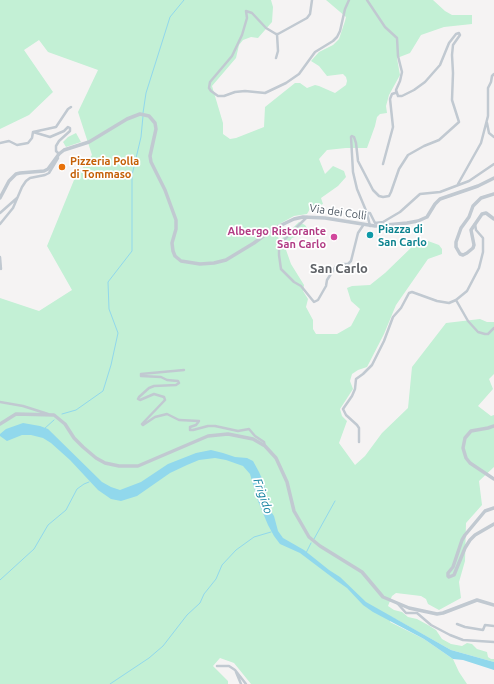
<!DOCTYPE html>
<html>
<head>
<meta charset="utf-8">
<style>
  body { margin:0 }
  canvas { display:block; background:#f5f3f3 }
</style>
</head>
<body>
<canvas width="494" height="684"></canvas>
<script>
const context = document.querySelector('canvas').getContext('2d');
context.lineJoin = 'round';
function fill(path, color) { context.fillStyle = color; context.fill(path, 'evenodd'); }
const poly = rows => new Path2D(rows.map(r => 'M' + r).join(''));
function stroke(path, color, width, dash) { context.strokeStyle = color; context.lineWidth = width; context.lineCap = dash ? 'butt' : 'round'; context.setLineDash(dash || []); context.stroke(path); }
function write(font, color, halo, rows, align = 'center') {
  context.font = font + ' Ubuntu,sans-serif'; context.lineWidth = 3.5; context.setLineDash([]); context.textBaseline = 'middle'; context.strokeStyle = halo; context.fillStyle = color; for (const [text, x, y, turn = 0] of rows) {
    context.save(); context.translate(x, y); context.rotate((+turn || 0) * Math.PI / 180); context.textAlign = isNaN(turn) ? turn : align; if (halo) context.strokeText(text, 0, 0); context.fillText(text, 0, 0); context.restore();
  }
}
fill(poly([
  [0,0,271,0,273,7,272,22,258,38,251,37,243,40,239,45,236,58,212,86,223,123,223,134,230,139,236,138,264,127,265,107,295,83,300,83,307,88,315,85,319,86,335,93,346,85,347,81,346,77,343,74,327,76,319,66,311,61,319,52,333,45,339,39,345,21,346,17,326,0,433,0,445,11,452,15,472,15,472,24,444,27,421,35,410,53,397,58,400,75,389,95,386,106,387,113,380,114,377,117,375,126,367,148,346,148,327,150,319,159,325,174,333,166,344,171,346,177,338,186,321,198,323,204,310,209,307,214,294,216,272,228,280,240,299,222,305,225,308,229,308,232,305,234,292,238,285,247,291,264,304,285,303,291,308,299,306,307,313,320,313,329,316,334,337,334,351,326,360,309,351,301,347,288,352,286,370,285,385,273,416,243,428,241,439,245,442,249,442,254,428,259,396,305,384,334,367,367,358,370,352,374,350,381,353,389,340,409,342,416,347,421,339,443,355,465,365,456,382,433,408,408,412,367,446,323,480,319,487,322,494,322,494,374,489,379,493,389,478,406,491,416,494,415,494,467,479,481,482,505,466,523,465,561,459,582,461,598,439,610,428,604,426,599,421,596,396,593,392,596,388,606,394,610,402,612,408,617,417,619,428,625,436,630,442,639,451,644,462,646,467,643,472,644,477,649,487,652,488,657,491,659,494,659,494,662,451,650,392,617,390,622,424,639,453,659,459,672,467,684,251,684,234,663,220,658,213,666,228,681,228,684,0,684,0,298,39,311,72,290,47,246,74,180,92,155,78,112,98,70,48,52,39,40,24,50,53,92,29,115,0,129],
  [76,133,81,142,66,147,63,142,68,137]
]), '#c3f0d5');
fill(poly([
  [23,423,40,426,48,429,102,482,111,487,120,490,141,482,168,464,196,453,211,450,223,453,235,457,247,458,253,461,259,472,264,483,268,507,274,516,278,531,283,538,304,550,329,570,340,577,366,602,451,650,494,662,494,670,463,660,453,659,424,639,373,612,363,605,347,588,337,581,300,553,280,544,274,536,268,525,258,501,250,474,243,466,226,460,215,458,199,460,187,465,170,473,137,496,121,501,111,499,98,490,70,460,51,443,43,438,31,435,22,435,7,441,0,436,0,434,6,429]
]), '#91d8ec');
stroke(poly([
  [143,113,146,93,170,17,184,0],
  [62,414,76,410,103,391,111,365,118,333,109,309,108,282,132,251,132,175,141,137,143,116],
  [44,429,54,420],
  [314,539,335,501],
  [306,553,311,543],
  [0,580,34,549,48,525,66,510,77,489,84,484,89,482],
  [110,684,149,658,163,646,187,615,200,603,204,594,216,579,222,565,236,550,254,537,271,532]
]), '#91d8ec', 1);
stroke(poly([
  [312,0,310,14,307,18,278,34,276,34,266,28,252,13,246,11,247,18,242,35,232,56,210,82,209,88,211,91,218,96,224,96,235,92,245,91,265,93,286,83,299,74,315,52,333,41,337,37,340,31,345,9,349,0],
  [367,0,385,27,397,38,398,56,402,72,400,81,396,90,398,96,402,96,414,90,425,82,440,65,449,43,456,34,459,33,460,35,453,45,452,55,453,73,452,100,459,122,439,140,424,146,408,155,399,169,391,192,389,196,383,197,379,196,373,190,358,161,356,143,354,137,352,136,351,137,353,172,357,189,367,213,370,226],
  [276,58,278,51,277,34],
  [487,123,489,133,494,137],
  [33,132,50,137,64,131,68,127,70,128,70,131,59,141,56,146,56,151,59,154],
  [33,132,56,127,68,109,71,107],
  [0,143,9,141,17,145,28,143,32,138,33,132],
  [383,164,393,127,390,99,392,94,395,93],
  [458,184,481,143,488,116,488,88,491,82,492,76,494,74],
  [0,213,17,198],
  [367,213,370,213,375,223,383,222,400,212,420,194,440,192,469,181,494,164],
  [307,217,282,242,279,247,279,255,281,269,294,282,301,286,314,302,318,300,326,286,327,280,336,266,339,264,348,264,351,261,358,233,364,224],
  [0,224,13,208,22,187,26,181,30,178,45,175,49,173,58,158],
  [0,257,1,269],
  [456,300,468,321,478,332,485,334,488,334,494,328],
  [184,370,141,374,141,376,161,377,167,380,178,381,179,383,176,385,154,386,149,388,139,397,138,399,140,400,154,394,164,397,165,400,142,424,143,425,155,417,167,414,179,420,199,421,196,425,190,427,190,430,193,430,208,426,215,426,238,431,249,429,255,436,264,442,265,446],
  [0,402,23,406,48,414],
  [359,442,359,428,357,425,346,415,343,409,352,396,355,389,356,379,363,374,372,365,384,341,393,317,401,308,409,293,412,292,437,301,449,303,456,300,467,291,479,268,483,252,483,238,476,230,475,224],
  [398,604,406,613,417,613,431,625,450,635,463,640,494,642],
  [457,624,465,627,483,630,485,625,494,626],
  [217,666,229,666,235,670,246,684],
  [236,672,241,684]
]), '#c1c9d1', 2.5);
stroke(poly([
  [494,194,481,198,473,206,469,217,461,228,456,242,456,247,460,254,463,255,467,253,473,248,474,245,471,230,482,214,486,213,494,219],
  [0,198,9,181,16,174,20,173,44,171,48,169,59,154,64,150,89,142,127,119,140,114,149,116,155,123,156,129,150,156,151,162,165,190,176,220,176,229,172,243,173,251,175,256,181,261,200,264,214,263,226,260,254,243,273,229,294,219,303,217,325,218,375,226,407,223,418,221,427,217,435,204,440,199,478,186,494,178],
  [0,424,16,414,54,415,65,424,74,438,83,447,96,458,105,463,119,466,138,466,208,436,228,434,253,439,265,446,276,458,287,482,294,511,309,537,320,546,362,572,383,597,409,608,437,614,443,613,477,600,494,605],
  [494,426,488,428,471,431,465,438,463,448,466,458,470,463,494,479],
  [494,508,485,511,465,535,462,540,453,567,448,573,448,576,449,577,454,575,465,548,470,540,475,535,494,524]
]), '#c1c9d1', 3.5);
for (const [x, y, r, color] of [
  [62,167,4,"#e8710a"],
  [370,235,4,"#0f9aa8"],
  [334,237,4,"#d1479c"]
]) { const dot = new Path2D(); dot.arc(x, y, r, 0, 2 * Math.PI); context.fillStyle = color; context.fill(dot); stroke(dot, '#fff', 1.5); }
write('bold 11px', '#c56008', '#fff', [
  ["Pizzeria Polla",70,161],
  ["di Tommaso",70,174]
], 'left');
write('11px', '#4a5560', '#fff', [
  ["Via dei Colli",338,212,8]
]);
write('bold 11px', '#0d838f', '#fff', [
  ["Piazza di",378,229],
  ["San Carlo",378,242]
], 'left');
write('bold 11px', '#b23c85', '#fff', [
  ["Albergo Ristorante",326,231],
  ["San Carlo",326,244]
], 'right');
write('italic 12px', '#0f7f9e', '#fff', [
  ["Frigido",263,496,71]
]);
write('bold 13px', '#5f6267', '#fff', [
  ["San Carlo",339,269]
]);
</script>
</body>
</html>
